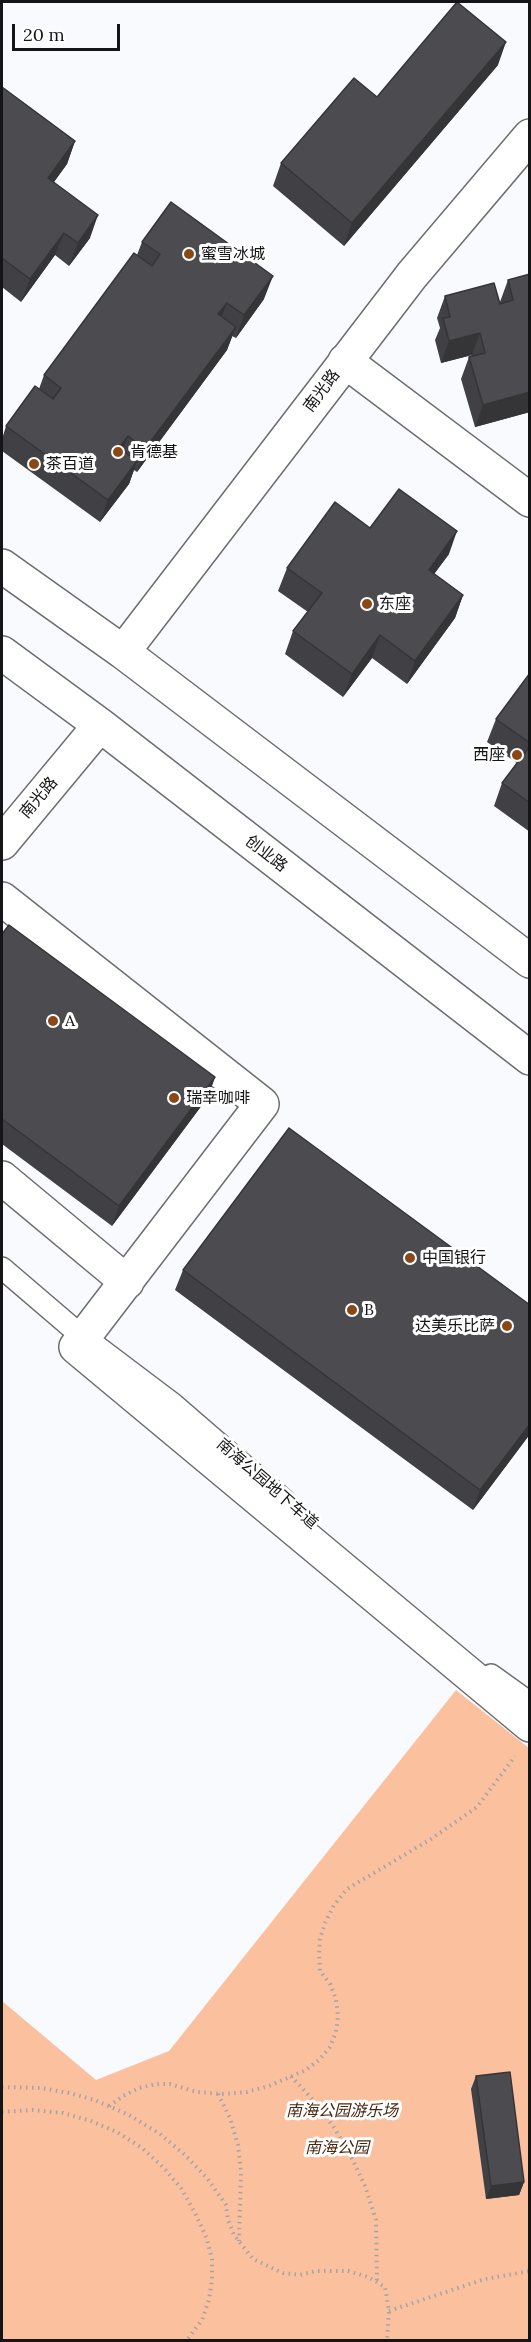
<!DOCTYPE html>
<html>
<head>
<meta charset="utf-8">
<style>
  body { margin:0 }
  #map { position:relative; width:531px; height:2342px; overflow:hidden; background:#f9fafe; font-family:Lora,serif }
  canvas { display:block }
  .frame { position:absolute; inset:0; border:3px solid #151517; pointer-events:none }
  .scale { position:absolute; left:12px; top:24px; width:108px; height:27px; box-sizing:border-box; border:3px solid #151517; border-top:0; padding-left:8px; font-size:18px; line-height:21px; white-space:nowrap; color:#151517; -webkit-text-stroke:4px #fff; paint-order:stroke }
</style>
</head>
<body>
<div id="map">
<canvas width="531" height="2342"></canvas>
<div class="frame"></div>
<div class="scale">20 m</div>
</div>
<script>
const context = document.querySelector('canvas').getContext('2d');
context.lineJoin = 'round';
function fill(path, color) { context.fillStyle = color; context.fill(path, 'evenodd'); }
const poly = rows => new Path2D(rows.map(r => 'M' + r).join(''));
function stroke(path, color, width, dash) { context.strokeStyle = color; context.lineWidth = width; context.lineCap = dash ? 'butt' : 'round'; context.setLineDash(dash || []); context.stroke(path); }
function write(font, color, halo, rows, align = 'center') {
  context.font = font + ' Lora,"Noto Sans SC",serif'; context.lineWidth = 6; context.setLineDash([]); context.textBaseline = 'middle'; context.strokeStyle = halo; context.fillStyle = color; for (const [text, x, y, turn = 0] of rows) {
    context.save(); context.translate(x, y); context.rotate((+turn || 0) * Math.PI / 180); context.textAlign = isNaN(turn) ? turn : align; if (halo) context.strokeText(text, 0, 0); context.fillText(text, 0, 0); context.restore();
  }
}
fill(poly([
  [456,1690,529,1748,529,2340,2,2340,2,2001,96,2080,169,2051]
]), '#fbc19e');
const lane = poly([
  [2,1268,71,1327,173,1404,284,1500],
  [491,1675,530,1703]
]);
const street = poly([
  [345,361,530,500],
  [2,899,262,1104,76,1347,530,1725],
  [2,1178,127,1282]
]);
const secondary = poly([
  [2,566,123,652,530,961],
  [123,652,412,275,530,136],
  [2,653,100,725,530,1058],
  [2,843,100,725]
]);
stroke(lane, '#6d6d71', 24);
stroke(street, '#6d6d71', 36);
stroke(secondary, '#6d6d71', 36);
stroke(poly([
  [291,2076,313,2100,333,2126,350,2154,365,2186,376,2220,377,2282],
  [2,2087,41,2088,69,2093,95,2100,129,2115,160,2134,185,2155,207,2178,226,2205,228,2220,234,2235,253,2259,283,2273,300,2275,316,2271,348,2271,368,2277,385,2287,389,2311,387,2340],
  [218,2094,230,2118,238,2145,241,2172,239,2241],
  [109,2106,123,2096,139,2088,156,2084,170,2084,197,2092,222,2094,247,2092,269,2086,306,2070,319,2060,330,2047,336,2032,338,2016,336,1999,330,1984,320,1971,319,1954,320,1939,325,1923,334,1905,347,1889,431,1839,477,1807,515,1756],
  [2,2112,33,2110,63,2113,91,2121,117,2132,142,2148,163,2167,181,2188,195,2213,207,2239,212,2259,212,2279,209,2300,202,2320,187,2340],
  [389,2311,485,2279,530,2271]
]), '#a4a4a7', 4, [1.5, 4.5]);
stroke(lane, '#fff', 21);
stroke(street, '#fff', 33);
stroke(secondary, '#fff', 33);
fill(poly([
  [498,65,344,246,273,186,281,163],
  [2,87,75,141,67,164,54,182,90,238,69,266,55,255,21,302,2,287],
  [142,242,264,299,236,338,232,336,227,350,137,472,134,470,129,484,100,522,2,451,2,439,6,426,39,389,44,375,137,255],
  [530,274,530,412,475,427,461,379,469,357,472,355,441,363,435,340,440,328,437,318,445,296,500,302,508,280],
  [370,528,449,554,434,574,463,595,455,618,407,684,372,658,343,697,285,654,293,631,308,612,278,591,287,568],
  [530,673,530,832,494,806,502,783,517,763,487,742,496,719],
  [2,934,215,1077,208,1097,112,1226,2,1144],
  [183,1270,530,1434,473,1510,175,1290],
  [476,2076,524,2182,519,2195,486,2199,471,2089]
]), '#414145');
fill(poly([
  [506,42,498,65,344,246,352,223],
  [75,141,67,164,40,201,48,178],
  [98,215,90,238,69,266,78,243],
  [64,233,55,255,21,302,30,279],
  [273,276,264,299,236,338,244,315],
  [227,303,218,326,218,314],
  [236,327,227,350,137,472,145,449],
  [480,333,472,355,441,363,449,341],
  [530,392,530,412,475,427,483,405],
  [128,436,120,459,119,448],
  [137,461,129,484,100,522,108,500],
  [457,531,449,554,420,593,429,570],
  [463,595,455,618,407,684,415,661],
  [380,635,372,658,343,697,352,674],
  [215,1077,208,1097,112,1226,119,1206],
  [530,1424,530,1434,473,1510,480,1490],
  [524,2182,519,2195,486,2199,491,2186]
]), '#353538');
const building = poly([
  [457,2,506,42,352,223,281,163,354,78,377,97,457,2],
  [2,87,75,141,48,178,98,215,78,243,64,233,30,279,2,258,2,87],
  [171,202,273,276,244,315,227,303,218,314,236,327,145,449,128,436,119,448,137,461,108,500,6,426,35,386,53,399,61,388,44,375,134,253,152,266,160,254,142,242,171,202],
  [530,274,530,392,483,405,469,357,485,353,480,333,449,341,443,318,450,317,445,296,494,283,500,304,513,300,508,280,530,274],
  [399,489,457,531,429,570,463,595,415,661,380,635,352,674,293,631,322,593,287,568,335,502,370,528,399,489],
  [530,673,530,743,496,719,530,673],
  [530,746,530,803,502,783,530,746],
  [9,925,215,1077,119,1206,2,1119,2,934,9,925],
  [289,1128,530,1305,530,1424,480,1490,183,1270,289,1128],
  [510,2072,524,2182,491,2186,476,2076,510,2072]
]);
fill(building, '#4c4c50');
stroke(building, '#353538', 1.5);
for (const [x, y, r, color] of [
  [189,254,6,"#8a4816"],
  [118,452,6,"#8a4816"],
  [34,464,6,"#8a4816"],
  [367,604,6,"#8a4816"],
  [517,755,6,"#8a4816"],
  [53,1021,6,"#8a4816"],
  [174,1098,6,"#8a4816"],
  [410,1258,6,"#8a4816"],
  [352,1310,6,"#8a4816"],
  [507,1326,6,"#8a4816"]
]) { const dot = new Path2D(); dot.arc(x, y, r, 0, 2 * Math.PI); context.fillStyle = color; context.fill(dot); stroke(dot, '#fff', 2); }
write('16px', '#151517', '#fff', [
  ["蜜雪冰城",201,254],
  ["肯德基",130,452],
  ["茶百道",46,464],
  ["东座",379,604],
  ["西座",505,755,"right"],
  ["A",65,1021],
  ["瑞幸咖啡",186,1098],
  ["中国银行",422,1258],
  ["B",364,1310],
  ["达美乐比萨",495,1326,"right"]
], 'left');
write('16px', '#151517', '#fff', [
  ["南光路",322,391,-53],
  ["南光路",39,798,-50],
  ["创业路",266,854,38],
  ["南海公园地下车道",267,1484,41]
]);
write('italic 16px', '#48260f', '#fff', [
  ["南海公园游乐场",342,2111],
  ["南海公园",337,2148]
]);
</script>
</body>
</html>
